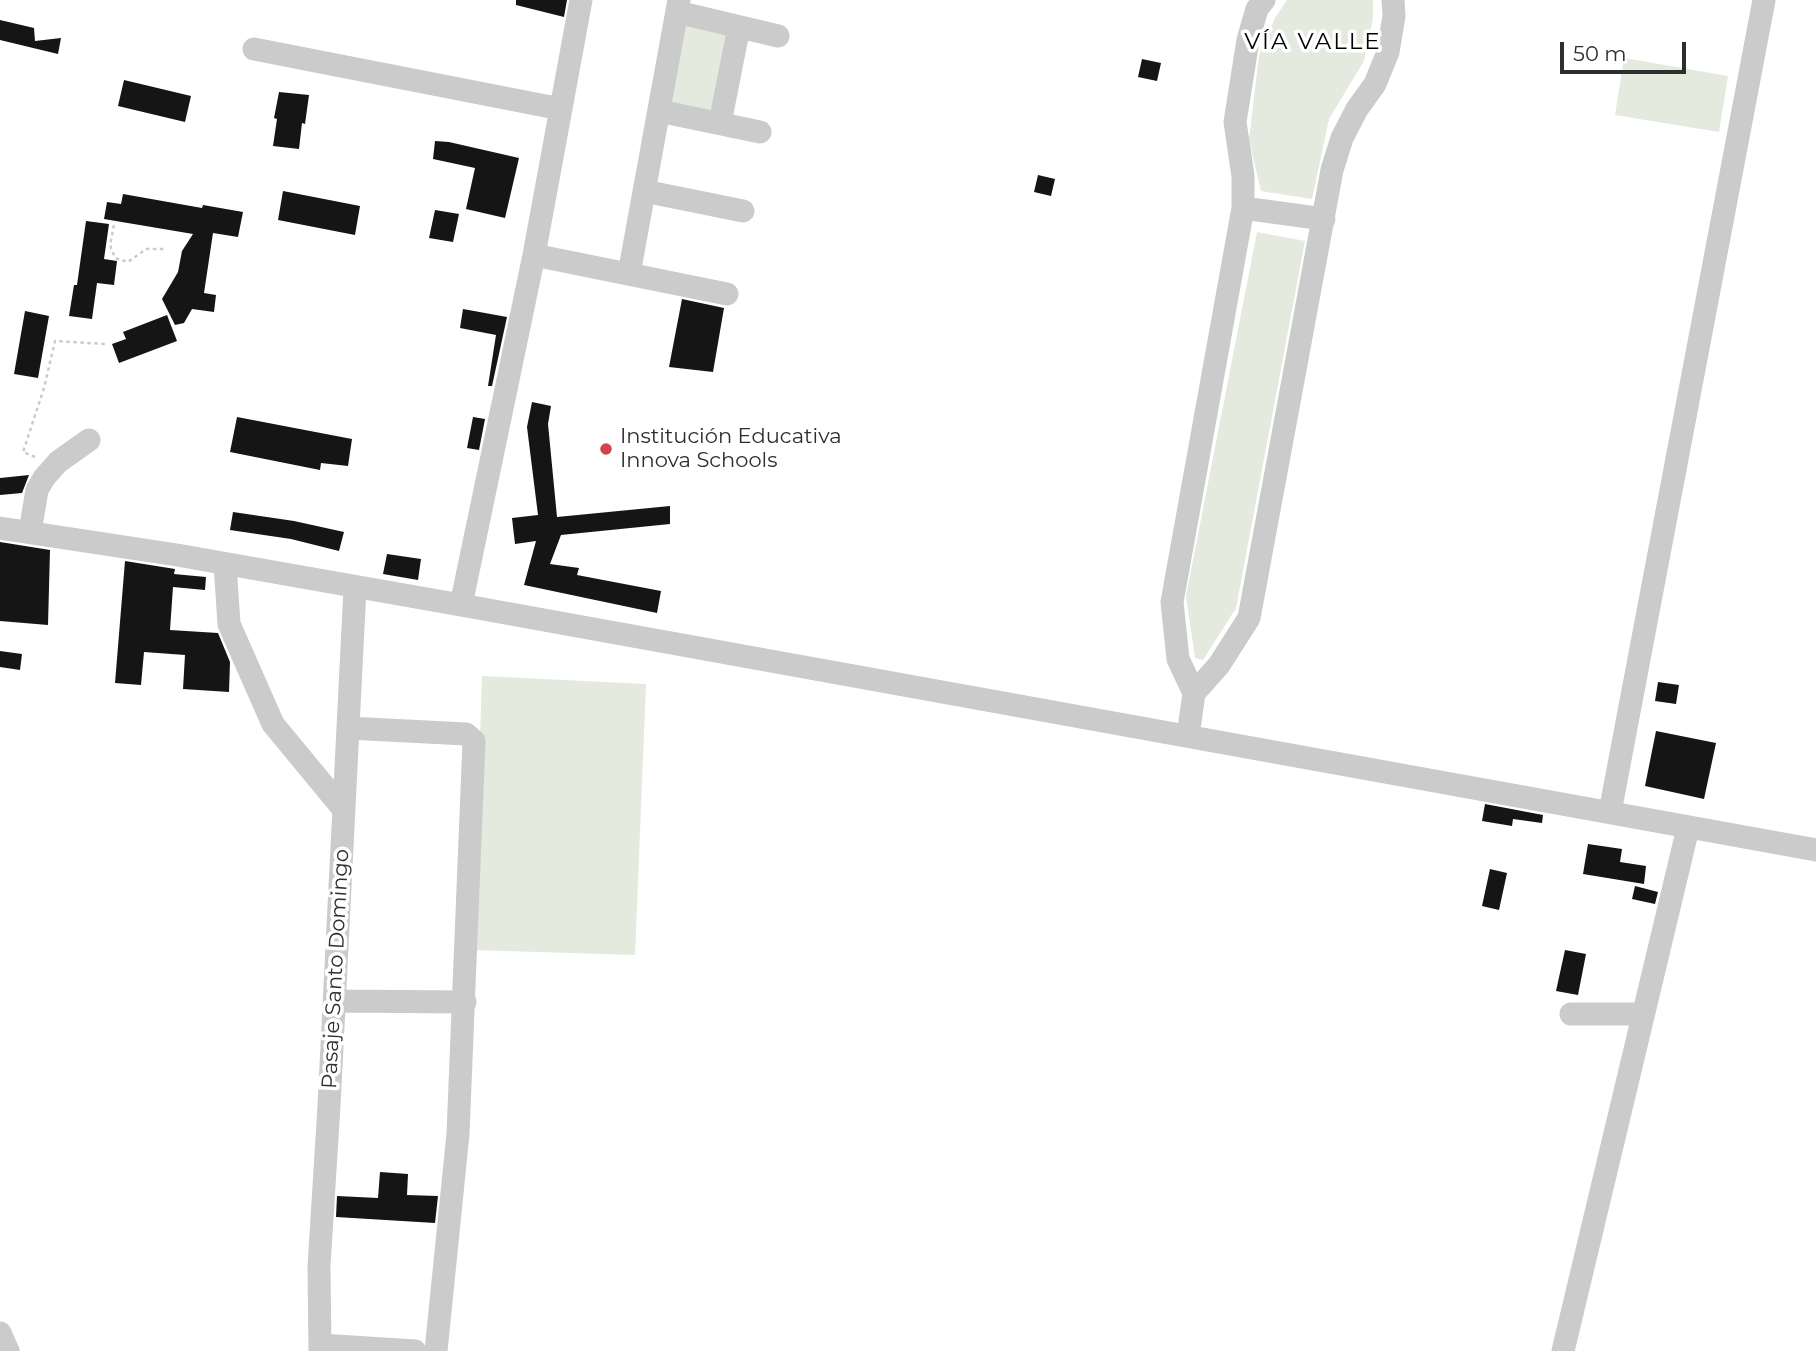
<!DOCTYPE html>
<html>
<head>
<meta charset="utf-8">
<style>
  body { margin:0 }
  #map { position:relative; width:1816px; height:1351px; overflow:hidden; background:#fff; font-family:Montserrat,sans-serif }
  canvas { display:block }
  .scale { position:absolute; left:1560px; top:42px; width:126px; height:32px; box-sizing:border-box; border:4px solid #2e2e2e; border-top:0; padding-left:9px; font-size:21px; line-height:24px; white-space:nowrap; color:#2e2e2e; -webkit-text-stroke:5px #fff; paint-order:stroke }
</style>
</head>
<body>
<div id="map">
<canvas width="1816" height="1351"></canvas>
<div class="scale">50 m</div>
</div>
<script>
const context = document.querySelector('canvas').getContext('2d');
context.lineJoin = 'round';
function fill(path, color) { context.fillStyle = color; context.fill(path, 'evenodd'); }
const poly = rows => new Path2D(rows.map(r => 'M' + r).join(''));
function stroke(path, color, width, dash) { context.strokeStyle = color; context.lineWidth = width; context.lineCap = dash ? 'butt' : 'round'; context.setLineDash(dash || []); context.stroke(path); }
function write(font, color, halo, rows, align = 'center') {
  context.font = font + ' Montserrat,sans-serif'; context.lineWidth = 7; context.setLineDash([]); context.textBaseline = 'middle'; context.strokeStyle = halo; context.fillStyle = color; for (const [text, x, y, turn = 0] of rows) {
    context.save(); context.translate(x, y); context.rotate((+turn || 0) * Math.PI / 180); context.textAlign = isNaN(turn) ? turn : align; if (halo) context.strokeText(text, 0, 0); context.fillText(text, 0, 0); context.restore();
  }
}
fill(poly([
  [1287,0,1373,0,1373,18,1364,61,1329,119,1312,199,1261,191,1249,140,1259,55,1275,18],
  [683,19,732,30,716,118,667,108],
  [1624,58,1728,76,1719,132,1615,115],
  [1257,232,1305,241,1236,608,1203,660,1195,658,1186,596],
  [482,676,646,684,635,955,473,950]
]), '#e4eadd');
fill(poly([
  [516,0,567,0,564,17,516,5],
  [0,20,34,28,35,41,61,38,58,54,0,40],
  [1142,59,1161,63,1157,81,1138,77],
  [124,80,191,96,185,122,118,106],
  [279,92,309,95,305,124,302,123,299,149,273,146,277,119,274,118],
  [435,141,449,142,519,158,505,218,466,209,475,168,433,159],
  [1038,175,1055,179,1051,196,1034,192],
  [283,191,360,206,355,235,278,220],
  [123,194,202,208,203,205,243,212,238,237,213,233,204,293,216,295,214,312,192,309,184,323,175,325,162,299,178,272,182,251,193,234,104,219,107,202,121,204],
  [435,210,459,214,453,242,429,238],
  [86,221,109,224,104,259,117,261,114,285,97,283,92,319,69,316,74,285,77,285],
  [682,299,724,308,713,372,669,367],
  [463,309,507,317,492,386,488,386,496,335,460,328],
  [25,311,49,316,38,378,14,374],
  [167,315,177,341,119,363,112,344,126,339,123,332],
  [532,402,551,406,548,424,557,517,670,506,670,524,561,535,550,564,579,568,577,575,661,591,657,613,524,585,536,541,515,544,512,518,538,515,527,427],
  [237,417,352,439,348,466,321,463,320,470,230,452],
  [473,417,485,419,479,450,467,448],
  [29,475,22,493,0,495,0,478],
  [233,512,294,521,344,532,339,551,291,539,230,530],
  [0,542,50,550,48,625,0,621],
  [387,554,421,559,418,580,383,574],
  [125,561,175,569,174,574,206,577,205,590,173,587,170,630,218,633,230,662,229,692,183,689,185,655,144,652,141,685,115,683],
  [0,651,22,654,20,670,0,667],
  [1658,682,1679,685,1676,704,1655,701],
  [1656,731,1716,743,1704,799,1645,786],
  [1485,804,1543,815,1542,823,1513,819,1512,826,1482,821],
  [1588,844,1622,849,1620,862,1646,866,1644,884,1583,874],
  [1490,869,1507,873,1499,910,1482,906],
  [1635,886,1658,892,1655,904,1632,899],
  [1565,950,1586,954,1578,995,1556,991],
  [380,1172,408,1174,407,1195,438,1196,435,1223,336,1217,337,1196,378,1198]
]), '#151515');
stroke(poly([
  [114,225,110,245,115,258,128,262,146,249,166,249],
  [35,457,23,452,44,388,55,341,105,344]
]), '#cbcbcb', 2.5, [3.5, 3.5]);
stroke(poly([
  [677,12,778,36],
  [254,49,561,109],
  [659,111,760,132],
  [720,123,739,27],
  [644,191,743,211],
  [1243,208,1324,219],
  [534,255,727,294],
  [629,274,679,0],
  [0,528,177,555,461,605,1816,850],
  [30,532,37,490,44,478,58,462,89,440],
  [225,564,229,624,273,724,344,810],
  [461,605,534,255,581,0],
  [1194,693,1178,659,1172,602,1243,208,1243,176,1235,122,1248,40,1257,9,1264,0],
  [348,728,466,734,474,741,458,1134,436,1351],
  [1188,736,1194,693,1219,665,1249,618,1332,170,1342,138,1357,109,1375,84,1388,52,1394,16,1393,0],
  [1610,812,1764,0],
  [335,1001,465,1002],
  [1571,1014,1643,1014],
  [0,1333,8,1351],
  [320,1345,415,1351],
  [320,1351,319,1266,329,1106,355,588],
  [1563,1351,1688,828]
]), '#cbcbcb', 23);
for (const [x, y, r, color] of [
  [606,449,7,"#d34251"]
]) { const dot = new Path2D(); dot.arc(x, y, r, 0, 2 * Math.PI); context.fillStyle = color; context.fill(dot); stroke(dot, '#fff', 2.5); }
write('21px', '#2e2e2e', '#fff', [
  ["Institución Educativa",620,437],
  ["Innova Schools",620,461]
], 'left');
write('21px', '#2e2e2e', '#fff', [
  ["Pasaje Santo Domingo",336,969,-87]
]);
context.letterSpacing = '2px';
write('23px', '#000', '#fff', [
  ["VÍA VALLE",1313,42]
]);
context.letterSpacing = '0px';
</script>
</body>
</html>
